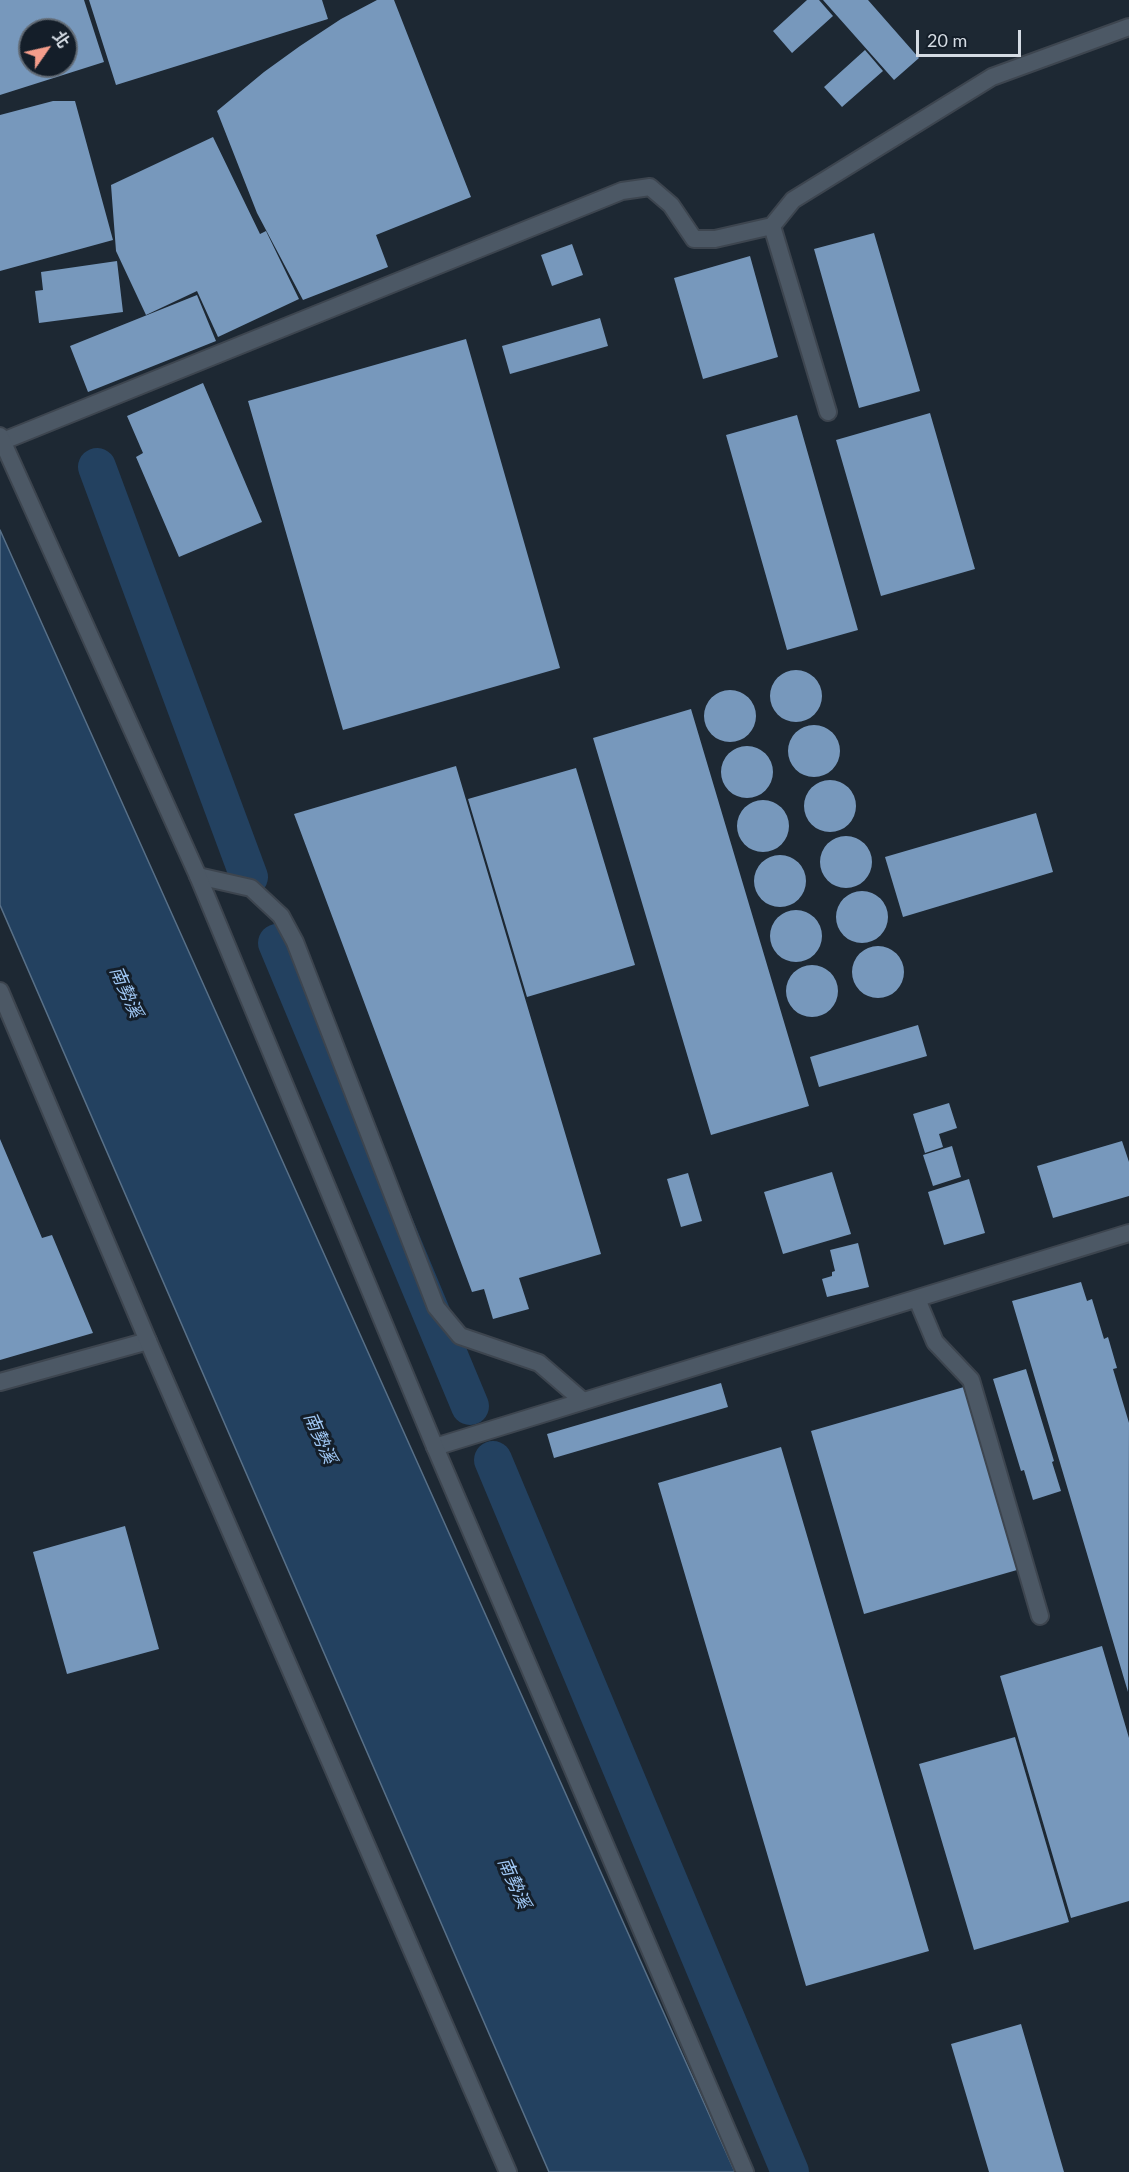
<!DOCTYPE html>
<html>
<head>
<meta charset="utf-8">
<style>
  body { margin:0 }
  #map { position:relative; width:1129px; height:2172px; overflow:hidden; background:#1d2833; font-family:Lato,"Noto Sans TC",sans-serif }
  canvas { display:block }
  .north { position:absolute; left:18px; top:18px; width:60px; height:60px; box-sizing:border-box; background:#141e29; border:2px solid #616a74; border-radius:50%; rotate:56deg; font-size:16px; font-weight:700; line-height:24px; text-align:center; color:#d5dce4 }
  .north::after { content:''; display:block; margin:auto; width:21px; height:27px; background:#f49d8b; clip-path:polygon(50% 0,100% 100%,50% 72%,0 100%) }
  .scale { position:absolute; left:916px; top:30px; width:105px; height:27px; box-sizing:border-box; border:3px solid #d5dce4; border-top:0; padding-left:8px; font-size:18px; line-height:21px; white-space:nowrap; color:#d5dce4; -webkit-text-stroke:4px #141e29; paint-order:stroke }
</style>
</head>
<body>
<div id="map">
<canvas width="1129" height="2172"></canvas>
<div class="north">北</div>
<div class="scale">20 m</div>
</div>
<script>
const context = document.querySelector('canvas').getContext('2d');
context.lineJoin = 'round';
function fill(path, color) { context.fillStyle = color; context.fill(path, 'evenodd'); }
const poly = rows => new Path2D(rows.map(r => 'M' + r).join(''));
function stroke(path, color, width, dash) { context.strokeStyle = color; context.lineWidth = width; context.lineCap = dash ? 'butt' : 'round'; context.setLineDash(dash || []); context.stroke(path); }
function write(font, color, halo, rows, align = 'center') {
  context.font = font + ' Lato,"Noto Sans TC",sans-serif'; context.lineWidth = 6; context.setLineDash([]); context.textBaseline = 'middle'; context.strokeStyle = halo; context.fillStyle = color; for (const [text, x, y, turn = 0] of rows) {
    context.save(); context.translate(x, y); context.rotate((+turn || 0) * Math.PI / 180); context.textAlign = isNaN(turn) ? turn : align; if (halo) context.strokeText(text, 0, 0); context.fillText(text, 0, 0); context.restore();
  }
}
const water = poly([
  [0,530,735,2172,549,2172,0,905,0,530]
]);
fill(water, '#234160');
stroke(water, '#587088', 1.5);
stroke(poly([
  [97,467,249,877],
  [277,943,470,1406],
  [493,1460,790,2172]
]), '#234160', 38);
fill(poly([
  [0,0,84,0,104,62,0,95],
  [30,30,66,30,66,66,30,66],
  [89,0,322,0,328,19,116,85],
  [377,0,394,0,471,197,376,235,388,267,303,300,257,213,217,111,264,72,300,46,341,19],
  [807,0,819,0,833,16,792,53,773,31],
  [823,0,868,0,919,58,894,80],
  [865,50,883,71,842,107,824,87],
  [53,101,75,101,113,240,0,271,0,115],
  [213,137,260,234,266,231,299,299,218,337,197,291,146,315,116,251,111,185],
  [874,233,920,391,859,408,814,249],
  [572,244,583,275,552,286,541,255],
  [750,256,778,357,703,379,674,278],
  [117,261,123,312,39,323,35,291,43,290,41,272],
  [197,295,216,341,88,392,70,346],
  [600,318,608,346,510,374,502,346],
  [466,339,560,668,343,730,248,401],
  [203,383,262,522,179,557,136,457,143,453,127,416],
  [930,413,975,569,881,596,836,440],
  [797,415,858,630,787,650,726,435],
  '770 696a26 26 0 1 1 52 0a26 26 0 1 1-52 0Z',
  '704 716a26 26 0 1 1 52 0a26 26 0 1 1-52 0Z',
  [691,709,809,1106,711,1135,593,738],
  '788 751a26 26 0 1 1 52 0a26 26 0 1 1-52 0Z',
  '721 772a26 26 0 1 1 52 0a26 26 0 1 1-52 0Z',
  [456,766,601,1254,519,1278,529,1309,493,1319,484,1289,472,1292,294,814],
  [576,768,635,965,527,997,468,799],
  '804 806a26 26 0 1 1 52 0a26 26 0 1 1-52 0Z',
  '737 826a26 26 0 1 1 52 0a26 26 0 1 1-52 0Z',
  [1036,813,1053,872,903,917,885,857],
  '820 862a26 26 0 1 1 52 0a26 26 0 1 1-52 0Z',
  '754 881a26 26 0 1 1 52 0a26 26 0 1 1-52 0Z',
  '836 917a26 26 0 1 1 52 0a26 26 0 1 1-52 0Z',
  '770 936a26 26 0 1 1 52 0a26 26 0 1 1-52 0Z',
  '852 972a26 26 0 1 1 52 0a26 26 0 1 1-52 0Z',
  '786 991a26 26 0 1 1 52 0a26 26 0 1 1-52 0Z',
  [918,1025,927,1056,819,1087,810,1057],
  [949,1103,957,1128,939,1134,943,1147,925,1153,913,1114],
  [0,1139,42,1238,52,1235,93,1333,0,1360],
  [1122,1141,1129,1162,1129,1196,1053,1218,1037,1166],
  [952,1146,961,1177,933,1186,923,1155],
  [832,1172,851,1234,783,1254,764,1192],
  [688,1173,702,1221,681,1227,667,1179],
  [969,1179,985,1233,944,1245,928,1192],
  [858,1243,869,1287,827,1297,822,1279,832,1276,832,1272,835,1271,830,1250],
  [1081,1282,1087,1301,1092,1299,1104,1339,1108,1337,1117,1368,1113,1369,1129,1423,1128,1692,1012,1301],
  [1026,1369,1054,1461,1052,1462,1061,1491,1033,1500,1024,1470,1021,1471,993,1379],
  [721,1383,728,1407,554,1458,547,1434],
  [964,1387,1017,1570,864,1614,811,1431],
  [781,1447,929,1951,806,1986,658,1483],
  [125,1526,159,1649,67,1674,33,1552],
  [1102,1646,1129,1738,1129,1901,1071,1918,1000,1676],
  [1015,1737,1069,1922,974,1950,919,1764],
  [1021,2024,1064,2172,989,2172,951,2044]
]), '#7798bc');
const service = poly([
  [772,226,828,412],
  [3,441,622,191,650,187,671,205,694,239,715,239,772,226,793,200,992,77,1129,27],
  [198,876,251,888,281,916,295,942,436,1307,460,1336,539,1363,583,1401],
  [917,1299,935,1342,971,1380,1040,1616],
  [0,1382,148,1341],
  [435,1447,1129,1233]
]);
const minor = poly([
  [0,436,198,876,435,1447,745,2172],
  [0,991,148,1341,508,2172]
]);
stroke(service, '#3d454f', 20);
stroke(minor, '#3d454f', 20);
stroke(service, '#4c5865', 16);
stroke(minor, '#4c5865', 16);
write('italic 18px', '#a0c8f5', '#141e29', [
  ["南勢溪",126,992,66],
  ["南勢溪",320,1438,66],
  ["南勢溪",514,1883,66]
]);
</script>
</body>
</html>
